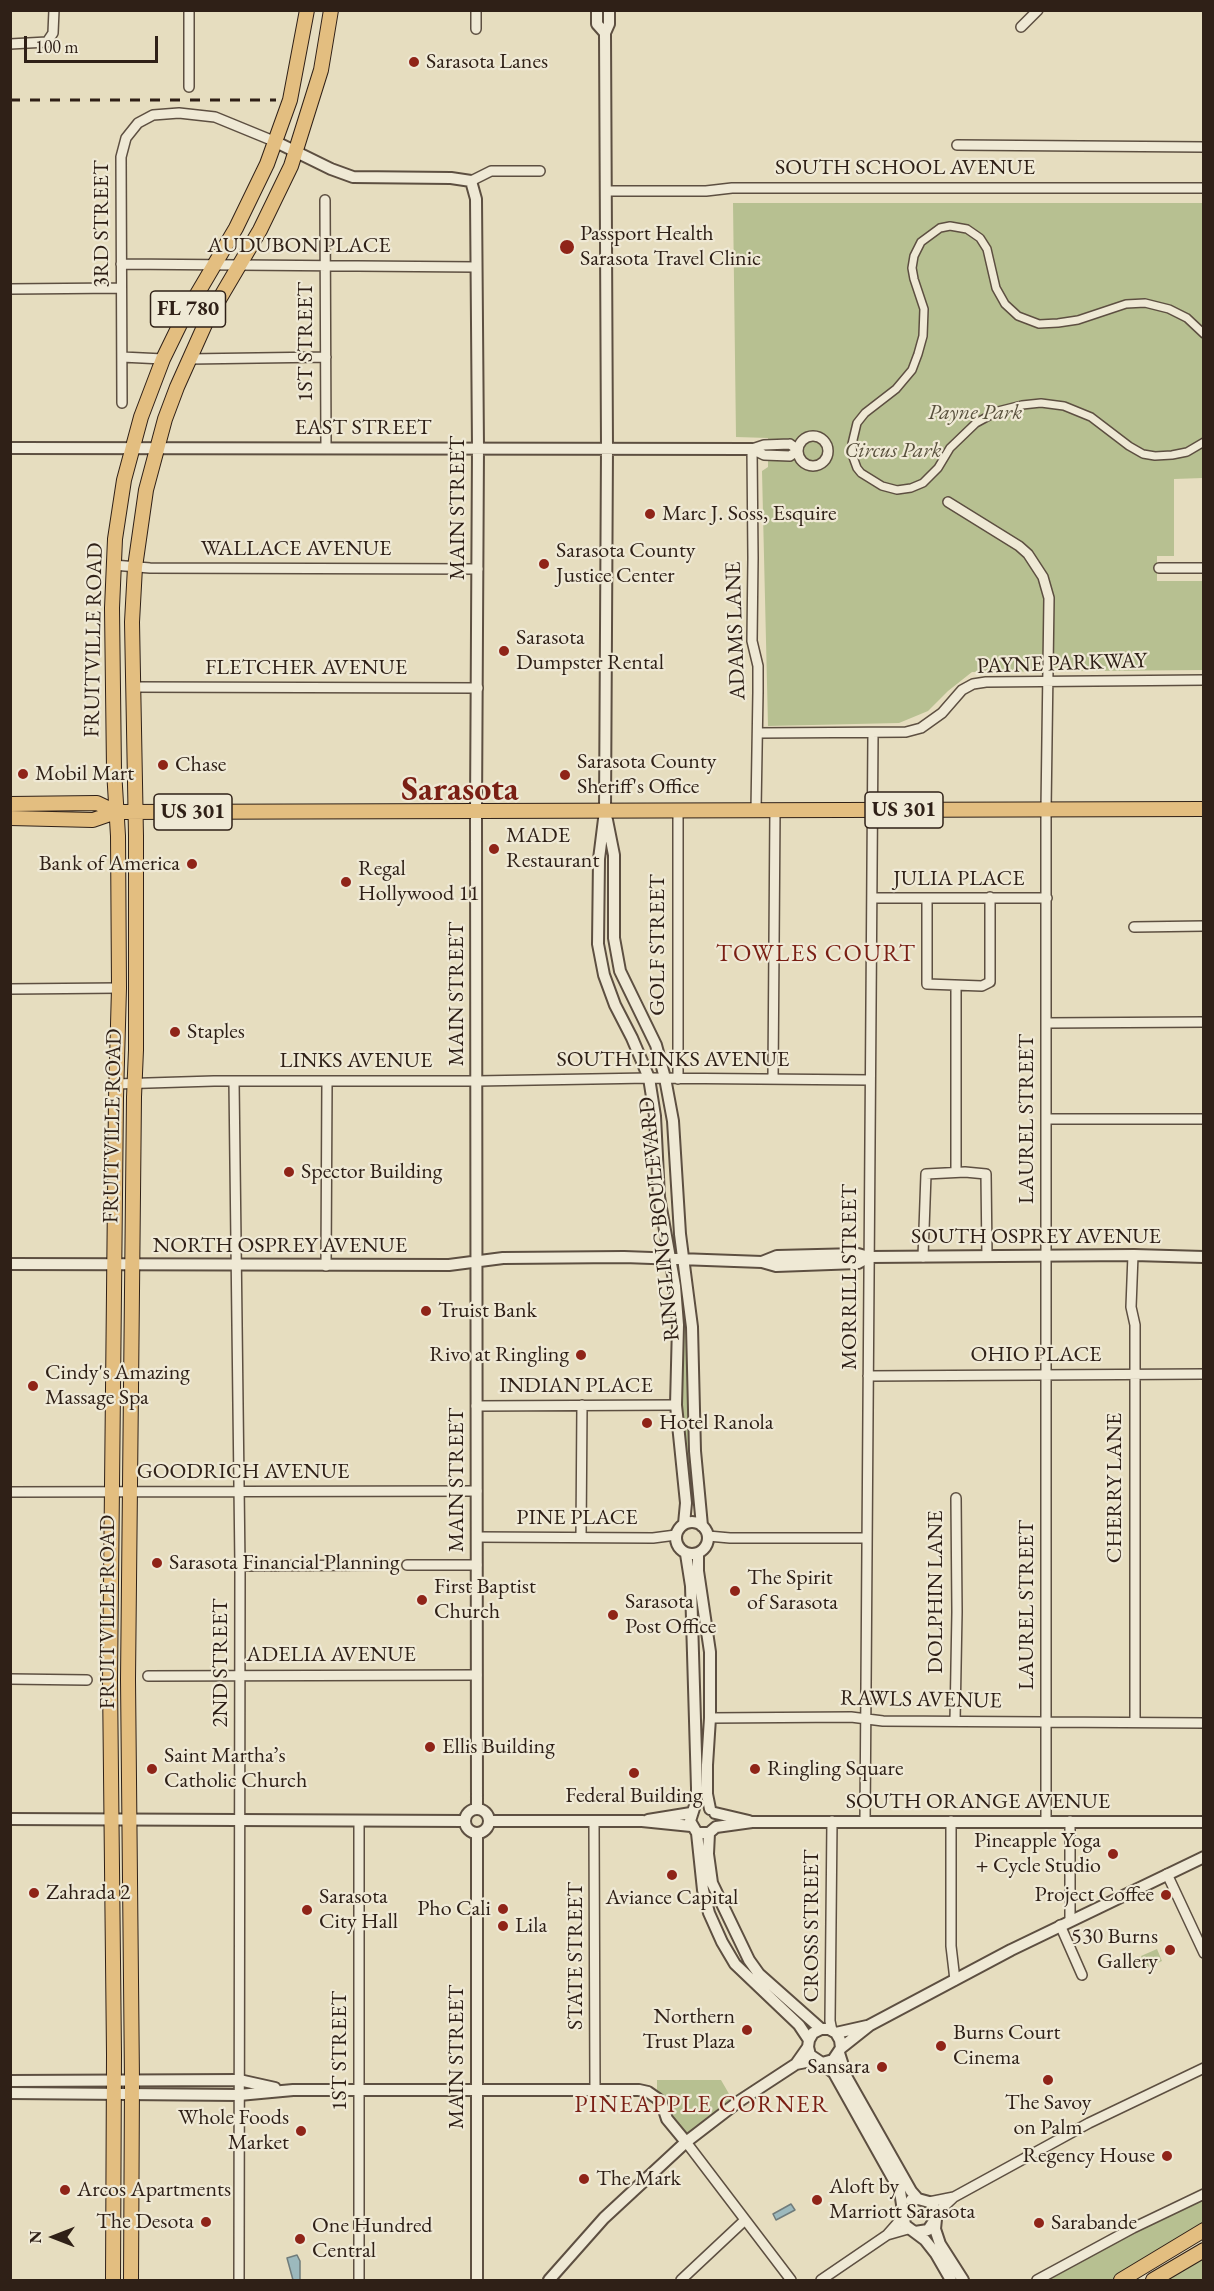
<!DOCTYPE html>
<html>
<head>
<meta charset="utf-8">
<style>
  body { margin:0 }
  #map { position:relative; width:1214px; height:2291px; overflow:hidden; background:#e6ddbf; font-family:"EB Garamond",serif }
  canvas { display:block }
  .frame { position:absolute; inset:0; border:12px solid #2f2017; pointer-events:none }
  .north { position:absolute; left:24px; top:2207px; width:60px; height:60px; -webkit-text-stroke:4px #efe9d5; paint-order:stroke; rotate:270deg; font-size:16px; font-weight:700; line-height:24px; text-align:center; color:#2f2017 }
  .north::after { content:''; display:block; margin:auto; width:21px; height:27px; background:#2f2017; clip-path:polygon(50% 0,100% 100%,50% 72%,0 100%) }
  .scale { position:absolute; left:24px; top:36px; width:134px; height:27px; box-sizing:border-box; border:3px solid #2f2017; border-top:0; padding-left:8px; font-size:18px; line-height:21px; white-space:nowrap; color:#2f2017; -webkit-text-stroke:4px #efe9d5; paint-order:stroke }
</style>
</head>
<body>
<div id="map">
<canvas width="1214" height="2291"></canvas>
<div class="frame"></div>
<div class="north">N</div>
<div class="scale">100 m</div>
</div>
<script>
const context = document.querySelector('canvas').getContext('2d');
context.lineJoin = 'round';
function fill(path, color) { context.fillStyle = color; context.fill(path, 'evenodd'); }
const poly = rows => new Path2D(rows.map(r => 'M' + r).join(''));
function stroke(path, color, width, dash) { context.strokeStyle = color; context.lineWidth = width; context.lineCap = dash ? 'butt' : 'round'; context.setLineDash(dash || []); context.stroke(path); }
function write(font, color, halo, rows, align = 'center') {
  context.font = font + ' "EB Garamond",serif'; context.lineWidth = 4.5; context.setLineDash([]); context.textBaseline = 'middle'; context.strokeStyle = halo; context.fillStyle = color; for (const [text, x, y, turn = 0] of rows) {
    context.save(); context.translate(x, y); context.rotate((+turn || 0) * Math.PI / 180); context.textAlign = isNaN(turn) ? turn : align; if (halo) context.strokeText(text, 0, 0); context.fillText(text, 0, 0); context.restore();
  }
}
fill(poly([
  [733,203,1203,203,1203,478,1174,479,1174,556,1157,556,1157,581,1203,581,1203,670,972,672,948,691,928,711,899,723,768,726,762,471,768,467,768,438,736,437],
  [682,1307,685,1307,691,1353,696,1484,692,1485,683,1435],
  [1157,1949,1162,1961,1146,1968,1141,1956],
  [657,2080,721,2080,732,2099,687,2134,675,2121,657,2092],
  [1203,2194,1203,2230,1121,2280,1038,2280],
  [1203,2256,1203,2280,1165,2280,1189,2264]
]), '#b7c091');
const water = poly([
  [791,2204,795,2210,776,2220,773,2214,791,2204],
  [297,2255,300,2261,300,2280,293,2280,287,2258,297,2255]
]);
fill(water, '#9cb9bd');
stroke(water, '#707c7b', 1.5);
const pedestrian = poly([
  [1204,334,1187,318,1169,309,1145,303,1126,304,1078,320,1058,323,1039,324,1018,316,1005,304,996,288,987,249,980,238,967,229,950,226,940,228,921,242,914,256,912,268,914,279,924,309,923,336,918,354,912,370,896,389,865,413,857,423,852,444,853,457,857,468,861,473,882,486,897,490,911,488,923,483,938,468,950,448,976,423,998,411,1022,405,1041,403,1064,406,1091,417,1129,446,1143,454,1155,456,1172,455,1187,452,1204,442]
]);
const minor = poly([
  [189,10,189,87],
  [476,10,476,29],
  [1021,27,1038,10],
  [10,44,47,42,53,33,54,10],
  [957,145,1204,147],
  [471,181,491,171,540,171],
  [606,191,706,191,732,188,1204,188],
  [325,200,326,448],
  [121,264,476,267],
  [10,289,121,288],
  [122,357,163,359],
  [189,359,326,357],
  [122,403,121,157,126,138,138,123,153,115,179,113,215,117,276,142],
  '798 451a15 15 0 1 1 30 0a15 15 0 1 1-30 0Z',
  [790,444,798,450,790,456,764,455,752,449,764,445,790,444],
  [752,449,753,558,752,641,758,666,758,692,756,810],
  [948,502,1019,546,1028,554,1043,577,1049,598,1046,809,1046,1821],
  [113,565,150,568,478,569],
  [1159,568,1204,568],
  [133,687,478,688],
  [759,733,906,732,921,728,942,713,962,690,973,684,986,682,1204,680],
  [678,811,678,1079],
  [872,898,1047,898],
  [927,898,927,984,982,986,990,982,990,897],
  [1134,927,1204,926],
  [956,986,956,1172],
  [10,989,119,988],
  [1047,1023,1204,1022],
  [773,1079,775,810],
  [234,1081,240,1566,239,2280],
  [116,1084,214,1081,477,1081,649,1078,870,1080],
  [1047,1119,1204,1119],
  [1133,1255,1131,1307,1135,1325,1135,1721],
  [923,1257,926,1174,965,1172,986,1174,987,1256],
  [326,1266,327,1081],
  [868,1376,1204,1374],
  [476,1406,676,1405],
  [10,1492,477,1491],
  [708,1536,730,1538,867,1538],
  [477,1537,653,1538,676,1535],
  [581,1537,582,1405],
  [407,1565,477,1565],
  [240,1566,387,1565],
  [148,1676,477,1675],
  [10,1679,87,1680],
  [710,1718,851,1717,883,1721,1204,1723],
  [955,1721,957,1612,956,1498],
  [832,1821,830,2021,832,2031],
  [865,1821,873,733],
  [951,1821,951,1946,955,1980],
  [359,1822,359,2280],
  [594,1822,595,2090],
  [1167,1874,1204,1953],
  [1070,1920,1070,1821],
  [1060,1925,1082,1975],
  [686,2142,791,2280],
  [954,2197,1089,2123,1204,2068],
  [929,2202,954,2197,935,2215],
  [902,2218,887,2235,908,2229],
  [681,2280,745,2220],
  [821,2280,887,2235],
  [1037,2280,1133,2228,1204,2194]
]);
const tertiary = poly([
  [597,10,597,24,605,33],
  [609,10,609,24,605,33,607,448,605,811,599,859,598,944,604,975,615,1005,632,1038,649,1078,655,1116,659,1197,675,1286,678,1325,676,1405,686,1503,684,1524],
  [276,142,331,169,353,177,451,178,471,181,476,199,478,448,476,811,477,1809],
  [10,448,752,449],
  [607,820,614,855,614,938,620,971,656,1045,665,1078,673,1121,680,1234,692,1327,695,1451,702,1526],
  [762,1262,777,1256,858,1254,869,1257,1134,1255,1204,1257],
  [10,1264,449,1265,503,1258,624,1257,762,1262,776,1266,858,1263,869,1257],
  '676 1538a16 16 0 1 1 32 0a16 16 0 1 1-32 0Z',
  [686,1554,691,1586,697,1788,697,1799,690,1821,697,1833,709,1833,716,1827],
  [698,1554,698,1571,710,1652,710,1718,707,1765,707,1794,710,1809],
  '465 1821a12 12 0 1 1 24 0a12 12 0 1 1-24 0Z',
  [715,1813,749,1821],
  [10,1819,464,1821],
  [648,1820,691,1813],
  [489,1821,642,1821,691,1826],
  [716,1827,752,1822,1204,1822],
  [697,1833,703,1890,709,1913,722,1942,735,1964,799,2025,809,2040],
  [709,1833,708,1854,712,1883,749,1960,759,1974,821,2029],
  [836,2033,867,2026],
  [841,2048,870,2025,1011,1950,1204,1857],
  [839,2053,847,2078,911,2191,918,2199],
  [822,2063,834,2073,900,2191,905,2225,925,2240,936,2254,951,2280],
  [796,2064,808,2047,809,2040,813,2033,821,2029,829,2029,836,2033,840,2040,841,2048,833,2060,822,2063,810,2055,808,2047],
  [10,2081,239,2080,275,2088],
  [10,2093,239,2095,293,2090,639,2090,648,2092,658,2099,662,2104,667,2119,686,2142],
  [911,2200,918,2199,929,2202,934,2207,936,2218,928,2230,915,2232],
  [936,2219,935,2229,940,2244,963,2280],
  [477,2280,477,1834],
  [549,2280,604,2218,686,2142,738,2102,796,2064,816,2060]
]);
const primary = poly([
  [10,804,97,803,116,812],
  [10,818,93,820,116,812,1204,809],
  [113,2280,114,2055,110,1680,116,1098,119,988,118,836,114,770,112,608,115,539,124,480,141,417,163,359,183,318,236,228,267,164,290,100,307,10],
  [131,2280,132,2081,128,1679,134,1097,136,1050,136,836,132,622,135,567,146,490,165,419,177,387,207,320,260,230,291,166,321,70,331,10],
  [1121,2280,1204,2230],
  [1153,2280,1204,2250]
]);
stroke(pedestrian, '#5d4f41', 10);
stroke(minor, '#5d4f41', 12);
stroke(tertiary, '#5d4f41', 14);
stroke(primary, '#2f2017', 16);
stroke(pedestrian, '#efe9d5', 7);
stroke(minor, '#efe9d5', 9);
stroke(tertiary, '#efe9d5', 10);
stroke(primary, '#e3be80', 14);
stroke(poly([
  [10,100,276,100]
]), '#2f2017', 3, [10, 10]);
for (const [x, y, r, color] of [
  [414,62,6,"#8f2418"],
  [567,247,8,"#8f2418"],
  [650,514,6,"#8f2418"],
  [544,564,6,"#8f2418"],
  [504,651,6,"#8f2418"],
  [163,765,6,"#8f2418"],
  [23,774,6,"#8f2418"],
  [565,775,6,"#8f2418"],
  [494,849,6,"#8f2418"],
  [192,864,6,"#8f2418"],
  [346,882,6,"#8f2418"],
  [175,1032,6,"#8f2418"],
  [289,1172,6,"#8f2418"],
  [426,1311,6,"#8f2418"],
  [581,1355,6,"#8f2418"],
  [33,1386,6,"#8f2418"],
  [647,1423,6,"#8f2418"],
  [157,1563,6,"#8f2418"],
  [735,1591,6,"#8f2418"],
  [422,1600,6,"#8f2418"],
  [613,1615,6,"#8f2418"],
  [430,1747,6,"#8f2418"],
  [152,1769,6,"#8f2418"],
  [755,1769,6,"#8f2418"],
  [634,1773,6,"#8f2418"],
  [1113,1854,6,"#8f2418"],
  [672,1875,6,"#8f2418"],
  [34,1893,6,"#8f2418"],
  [1166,1895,6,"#8f2418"],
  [503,1909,6,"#8f2418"],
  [307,1910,6,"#8f2418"],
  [503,1926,6,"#8f2418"],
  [1170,1950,6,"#8f2418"],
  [747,2030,6,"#8f2418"],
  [941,2046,6,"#8f2418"],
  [882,2067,6,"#8f2418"],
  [1048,2080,6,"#8f2418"],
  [301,2131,6,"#8f2418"],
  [1167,2156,6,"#8f2418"],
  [584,2179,6,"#8f2418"],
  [65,2190,6,"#8f2418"],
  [817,2200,6,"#8f2418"],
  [206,2222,6,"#8f2418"],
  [1039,2223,6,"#8f2418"],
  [300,2239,6,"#8f2418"]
]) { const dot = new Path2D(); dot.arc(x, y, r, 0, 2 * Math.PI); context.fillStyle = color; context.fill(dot); stroke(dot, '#efe9d5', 2); }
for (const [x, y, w] of [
  [188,309,75],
  [904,810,78],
  [193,812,78]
]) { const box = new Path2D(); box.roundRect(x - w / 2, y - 18, w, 36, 4.5); context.fillStyle = '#efe9d5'; context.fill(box); stroke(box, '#2f2017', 1.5); }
write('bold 21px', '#2f2017', null, [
  ["FL 780",188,309],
  ["US 301",904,810],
  ["US 301",193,812]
]);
write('22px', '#2f2017', '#efe9d5', [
  ["Sarasota Lanes",426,62],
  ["Passport Health",580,234],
  ["Sarasota Travel Clinic",580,259],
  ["Marc J. Soss, Esquire",662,514],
  ["Sarasota County",556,551],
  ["Justice Center",556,576],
  ["Sarasota",516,638],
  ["Dumpster Rental",516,663],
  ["Sarasota County",577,762],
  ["Sheriff's Office",577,787],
  ["Chase",175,765],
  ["Mobil Mart",35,774],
  ["MADE",506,836],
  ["Restaurant",506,861],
  ["Bank of America",180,864,"right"],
  ["Regal",358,869],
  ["Hollywood 11",358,894],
  ["Staples",187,1032],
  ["Spector Building",301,1172],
  ["Truist Bank",438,1311],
  ["Rivo at Ringling",569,1355,"right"],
  ["Cindy's Amazing",45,1373],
  ["Massage Spa",45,1398],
  ["Hotel Ranola",659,1423],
  ["Sarasota Financial Planning",169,1563],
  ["The Spirit",747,1578],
  ["of Sarasota",747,1603],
  ["First Baptist",434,1587],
  ["Church",434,1612],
  ["Sarasota",625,1602],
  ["Post Office",625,1627],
  ["Ellis Building",442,1747],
  ["Saint Martha’s",164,1756],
  ["Catholic Church",164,1781],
  ["Ringling Square",767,1769],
  ["Federal Building",634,1796,"center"],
  ["Pineapple Yoga",1101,1841,"right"],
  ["+ Cycle Studio",1101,1866,"right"],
  ["Zahrada 2",46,1893],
  ["Project Coffee",1154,1895,"right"],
  ["Sarasota",319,1897],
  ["City Hall",319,1922],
  ["Aviance Capital",672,1898,"center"],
  ["Pho Cali",491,1909,"right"],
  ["Lila",515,1926],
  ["530 Burns",1158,1937,"right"],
  ["Gallery",1158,1962,"right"],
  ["Northern",735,2017,"right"],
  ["Trust Plaza",735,2042,"right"],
  ["Burns Court",953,2033],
  ["Cinema",953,2058],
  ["Sansara",870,2067,"right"],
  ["The Savoy",1048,2103,"center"],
  ["on Palm",1048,2128,"center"],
  ["Whole Foods",289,2118,"right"],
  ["Market",289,2143,"right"],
  ["Regency House",1155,2156,"right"],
  ["The Mark",596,2179],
  ["Aloft by",829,2187],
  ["Marriott Sarasota",829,2212],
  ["Arcos Apartments",77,2190],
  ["The Desota",194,2222,"right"],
  ["Sarabande",1051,2223],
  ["One Hundred",312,2226],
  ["Central",312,2251]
], 'left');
write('22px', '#2f2017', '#efe9d5', [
  ["SOUTH SCHOOL AVENUE",905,168],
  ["3RD STREET",102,224,-90],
  ["AUDUBON PLACE",299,246],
  ["1ST STREET",306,342,-90],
  ["EAST STREET",363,428],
  ["MAIN STREET",458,508,-90],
  ["WALLACE AVENUE",296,549],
  ["ADAMS LANE",736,631,-92],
  ["FRUITVILLE ROAD",94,640,-89],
  ["PAYNE PARKWAY",1062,664,-2],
  ["FLETCHER AVENUE",306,668],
  ["JULIA PLACE",959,879],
  ["GOLF STREET",658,945,-90],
  ["MAIN STREET",457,994,-90],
  ["SOUTH LINKS AVENUE",673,1060],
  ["LINKS AVENUE",356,1061],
  ["LAUREL STREET",1027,1119,-90],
  ["FRUITVILLE ROAD",113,1126,-89],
  ["RINGLING BOULEVARD",660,1219,-96],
  ["SOUTH OSPREY AVENUE",1036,1237],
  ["NORTH OSPREY AVENUE",280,1246],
  ["MORRILL STREET",850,1277,-90],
  ["OHIO PLACE",1036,1355],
  ["INDIAN PLACE",576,1386],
  ["GOODRICH AVENUE",243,1472],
  ["MAIN STREET",457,1480,-90],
  ["CHERRY LANE",1115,1488,-90],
  ["PINE PLACE",577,1518],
  ["DOLPHIN LANE",936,1592,-90],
  ["LAUREL STREET",1027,1605,-90],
  ["FRUITVILLE ROAD",108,1612,-90],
  ["ADELIA AVENUE",331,1655],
  ["2ND STREET",221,1663,-90],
  ["RAWLS AVENUE",921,1700,1],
  ["SOUTH ORANGE AVENUE",978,1802],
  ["CROSS STREET",812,1926,-90],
  ["STATE STREET",576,1956,-90],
  ["1ST STREET",340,2051,-90],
  ["MAIN STREET",457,2057,-90]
]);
write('italic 22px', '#58503c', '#efe9d5', [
  ["Payne Park",975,413],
  ["Circus Park",893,451]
]);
context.letterSpacing = '1.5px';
write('24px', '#7a1f14', '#efe9d5', [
  ["TOWLES COURT",816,954],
  ["PINEAPPLE CORNER",702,2105]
]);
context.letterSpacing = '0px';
write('bold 34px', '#7a1f14', '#efe9d5', [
  ["Sarasota",460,791]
]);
</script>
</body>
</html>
